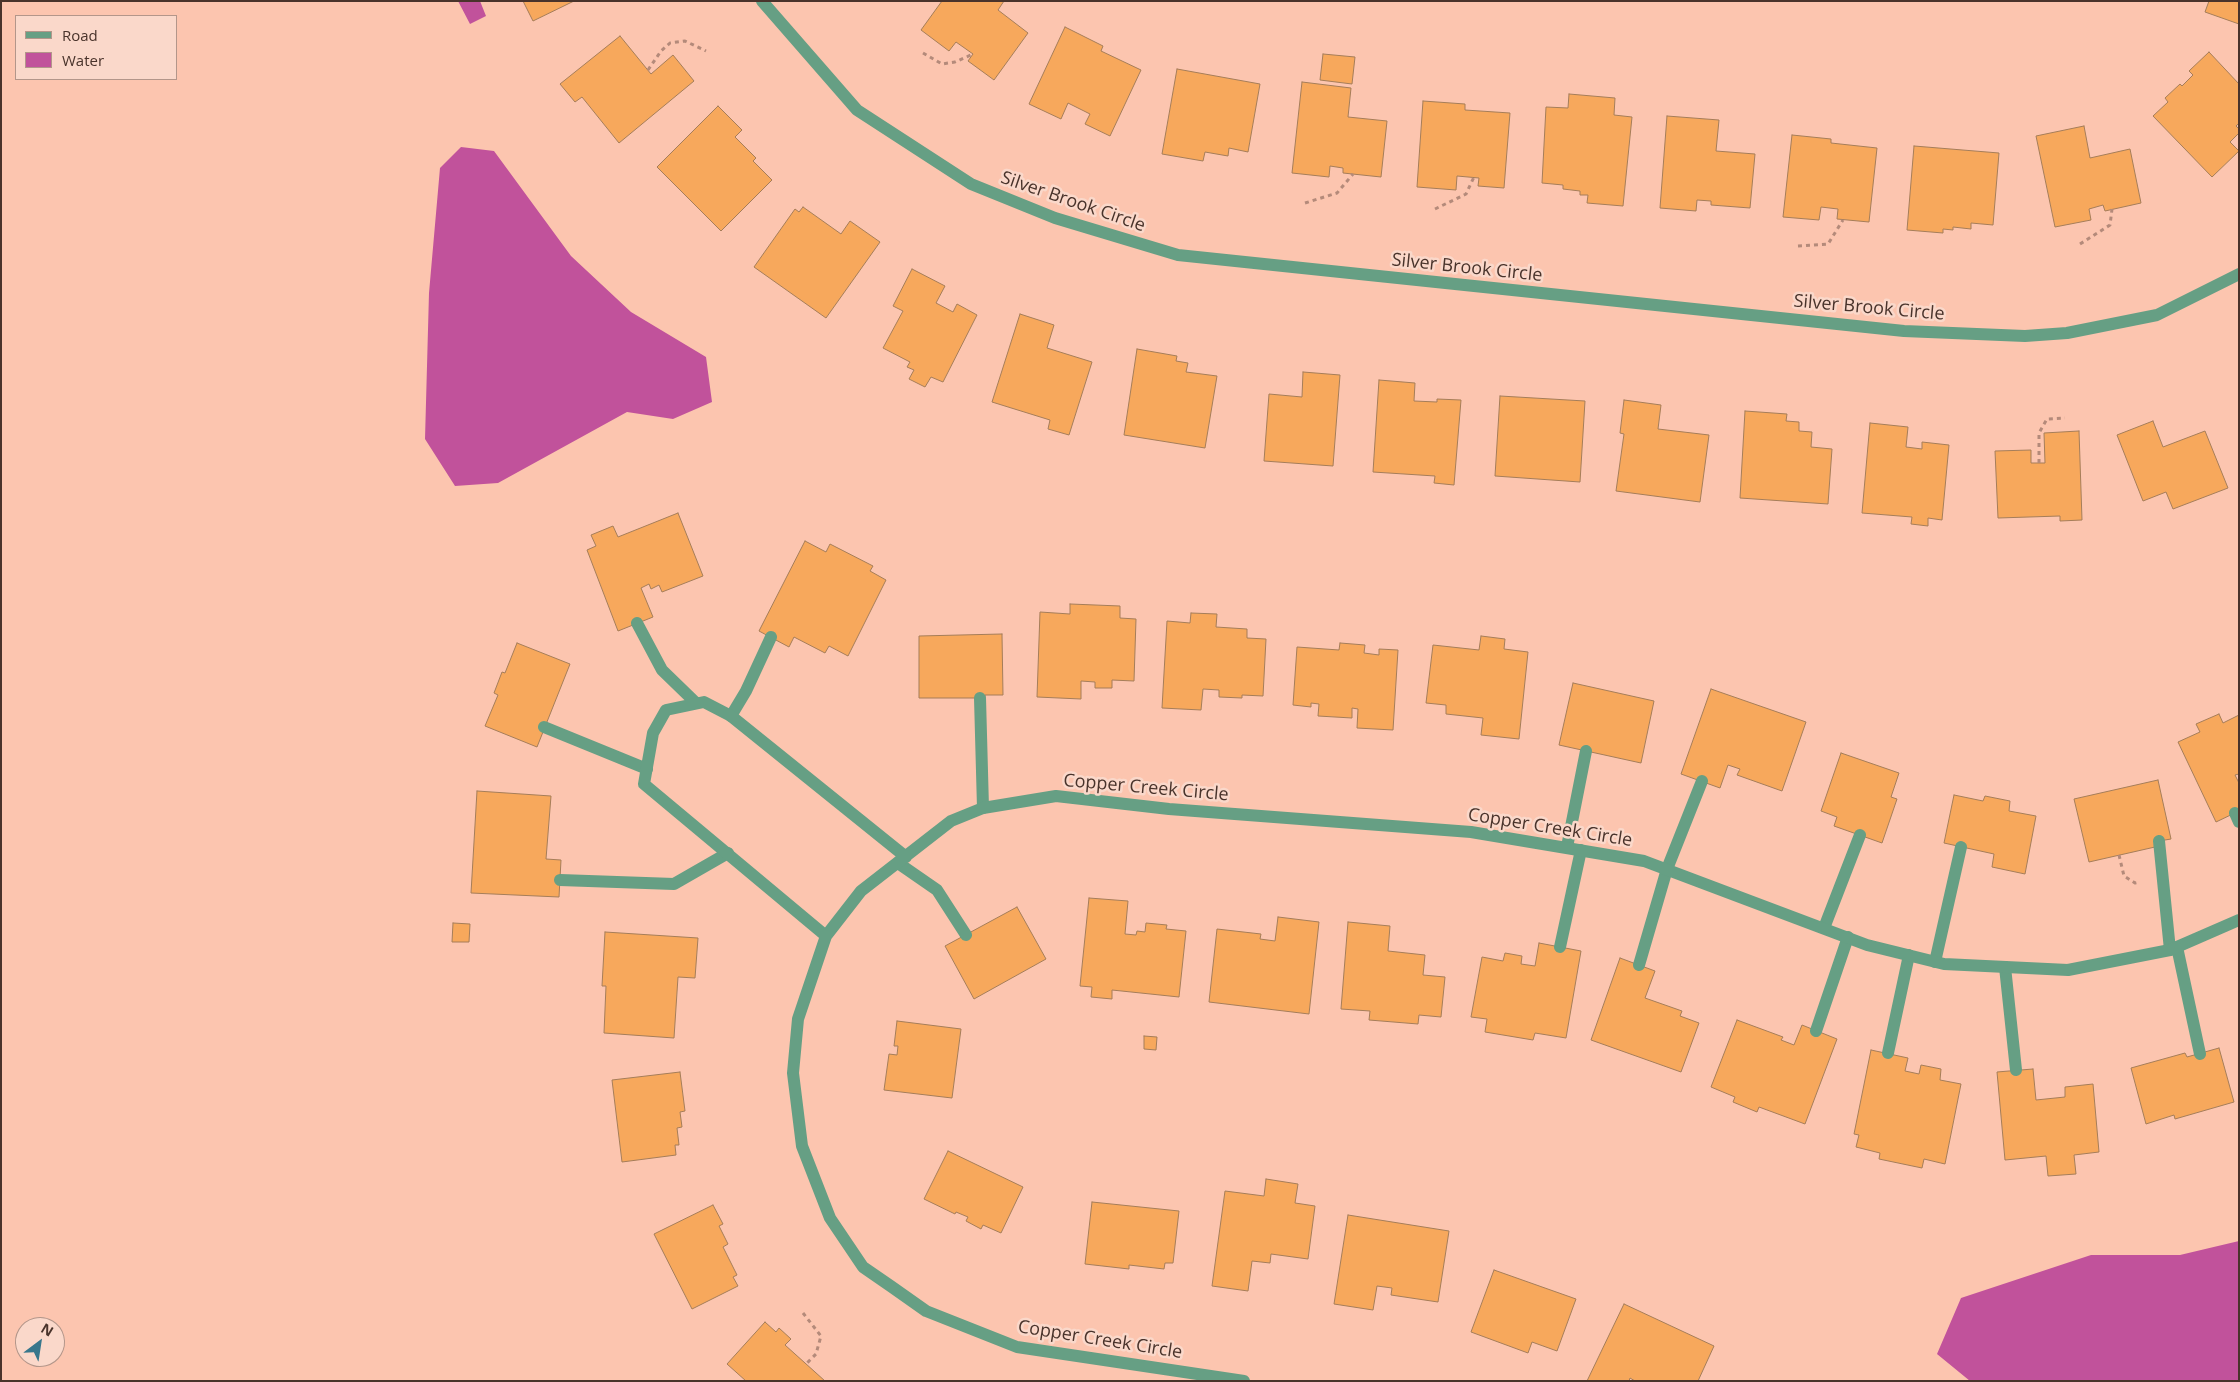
<!DOCTYPE html>
<html>
<head>
<meta charset="utf-8">
<style>
  body { margin:0 }
  #map { position:relative; width:2240px; height:1382px; overflow:hidden; background:#fcc5af; font-family:"Open Sans",sans-serif }
  canvas { display:block }
  .frame { position:absolute; inset:0; border:2px solid #49332b; pointer-events:none }
  .legend { position:absolute; left:15px; top:15px; width:162px; height:65px; box-sizing:border-box; background:#fad8ca; border:1px solid #b3968a; margin:0; padding:6px 9px; list-style:none; font-size:15px; color:#49332b }
  .legend li { display:flex; align-items:center; gap:10px; height:25px }
  .legend b { width:25px; border:1px solid #b3968a }
  .north { position:absolute; left:15px; top:1317px; width:50px; height:50px; box-sizing:border-box; background:#fad8ca; border:1px solid #b3968a; border-radius:50%; rotate:31deg; font-size:14px; font-weight:700; line-height:20px; text-align:center; color:#49332b }
  .north::after { content:''; display:block; margin:auto; width:18px; height:22px; background:#38778c; clip-path:polygon(50% 0,100% 100%,50% 72%,0 100%) }
</style>
</head>
<body>
<div id="map">
<canvas width="2240" height="1382"></canvas>
<div class="frame"></div>
<ul class="legend">
<li><b style="height:6px;background:#669f84"></b>Road</li>
<li><b style="height:14px;background:#c1529b"></b>Water</li>
</ul>
<div class="north">N</div>
</div>
<script>
const context = document.querySelector('canvas').getContext('2d');
context.lineJoin = 'round';
function fill(path, color) { context.fillStyle = color; context.fill(path, 'evenodd'); }
const poly = rows => new Path2D(rows.map(r => 'M' + r).join(''));
function stroke(path, color, width, dash) { context.strokeStyle = color; context.lineWidth = width; context.lineCap = dash ? 'butt' : 'round'; context.setLineDash(dash || []); context.stroke(path); }
function write(font, color, halo, rows, align = 'center') {
  context.font = font + ' "Open Sans",sans-serif'; context.lineWidth = 5; context.setLineDash([]); context.textBaseline = 'middle'; context.strokeStyle = halo; context.fillStyle = color; for (const [text, x, y, turn = 0] of rows) {
    context.save(); context.translate(x, y); context.rotate((+turn || 0) * Math.PI / 180); context.textAlign = isNaN(turn) ? turn : align; if (halo) context.strokeText(text, 0, 0); context.fillText(text, 0, 0); context.restore();
  }
}
fill(poly([
  [458,1,480,1,486,16,470,24],
  [461,147,494,151,571,256,631,312,706,357,712,402,673,419,627,412,498,483,455,486,425,439,429,293,440,168],
  [2239,1241,2239,1381,1970,1381,1937,1354,1961,1298,2091,1255,2180,1255]
]), '#c1529b');
const building = poly([
  [523,1,574,1,533,21,523,1],
  [942,1,1004,1,998,10,1028,33,994,80,968,61,973,54,956,42,949,51,921,30,942,1],
  [2209,1,2239,1,2239,24,2205,12,2209,1],
  [1065,27,1103,46,1101,51,1141,70,1110,136,1085,124,1090,114,1068,103,1061,119,1029,104,1065,27],
  [620,36,651,74,673,55,694,81,619,143,582,97,575,102,560,84,620,36],
  [2209,52,2239,84,2239,123,2236,126,2239,129,2239,133,2230,142,2239,151,2212,177,2153,116,2168,102,2165,98,2180,84,2182,86,2193,75,2189,71,2209,52],
  [1323,54,1355,57,1352,84,1320,80,1323,54],
  [1177,69,1260,84,1248,152,1229,148,1228,156,1205,152,1203,161,1162,154,1177,69],
  [1302,82,1351,88,1348,117,1387,121,1381,177,1343,173,1343,168,1330,166,1329,177,1292,173,1302,82],
  [1569,94,1615,98,1614,115,1632,117,1623,206,1587,203,1588,195,1580,195,1580,191,1563,189,1563,185,1542,183,1546,107,1568,108,1569,94],
  [1423,101,1465,104,1465,110,1510,113,1504,188,1478,186,1479,178,1457,176,1456,190,1417,187,1423,101],
  [718,106,742,130,735,137,756,158,753,161,772,180,721,231,657,167,718,106],
  [1667,116,1719,120,1716,151,1755,154,1750,208,1711,205,1711,201,1697,200,1696,211,1660,208,1667,116],
  [2084,126,2090,158,2130,149,2141,203,2105,211,2103,205,2089,209,2091,220,2055,227,2036,136,2084,126],
  [1792,135,1831,139,1831,143,1877,148,1869,222,1837,219,1838,209,1821,207,1819,220,1783,217,1792,135],
  [1914,146,1999,153,1993,225,1971,223,1971,229,1953,227,1953,230,1943,229,1943,233,1907,230,1914,146],
  [803,207,841,234,850,221,880,242,826,318,754,267,795,209,799,212,803,207],
  [912,269,945,286,936,303,953,312,957,304,977,315,943,382,931,377,925,387,909,379,914,370,907,367,910,362,883,348,903,311,893,306,912,269],
  [1020,314,1054,325,1047,348,1092,362,1069,435,1048,429,1050,420,992,402,1020,314],
  [1137,349,1177,356,1176,361,1188,363,1186,372,1217,376,1205,448,1124,435,1137,349],
  [1303,372,1340,375,1333,466,1264,461,1269,394,1302,397,1303,372],
  [1379,380,1415,383,1414,401,1437,402,1437,399,1461,400,1454,485,1434,483,1435,476,1373,472,1379,380],
  [1500,396,1585,401,1580,482,1495,476,1500,396],
  [1624,400,1661,405,1658,429,1709,435,1700,502,1616,491,1624,434,1620,433,1624,400],
  [1745,411,1787,414,1786,421,1799,422,1799,431,1812,432,1811,447,1832,449,1828,504,1740,498,1745,411],
  [2153,421,2163,447,2205,431,2228,488,2173,509,2166,492,2143,501,2117,435,2153,421],
  [1870,423,1908,427,1906,447,1922,449,1922,442,1949,445,1942,520,1928,518,1928,526,1911,524,1912,517,1862,513,1870,423],
  [2079,431,2082,520,2060,521,2060,516,1998,518,1995,451,2031,450,2031,463,2045,463,2044,433,2079,431],
  [678,513,703,576,662,592,659,585,651,589,649,584,641,588,653,617,618,631,587,550,596,546,591,535,613,526,618,537,678,513],
  [805,541,826,552,830,544,873,566,870,571,886,580,848,656,829,646,825,653,794,637,789,647,759,631,805,541],
  [1070,604,1120,606,1120,618,1136,619,1134,681,1112,680,1112,688,1095,688,1095,682,1081,681,1081,699,1037,697,1040,612,1070,614,1070,604],
  [1191,613,1217,614,1216,627,1247,629,1247,638,1266,639,1263,696,1242,695,1242,698,1219,697,1219,690,1203,689,1201,710,1162,708,1167,621,1190,623,1191,613],
  [1002,634,1003,695,985,695,985,698,919,698,919,636,1002,634],
  [1481,636,1505,639,1504,649,1528,652,1519,739,1481,735,1483,718,1446,714,1446,705,1426,703,1433,645,1479,650,1481,636],
  [517,643,570,664,537,747,485,726,498,695,494,693,502,672,505,673,517,643],
  [1340,643,1365,645,1364,653,1379,655,1379,649,1398,650,1393,730,1357,728,1358,709,1352,708,1352,718,1318,716,1319,704,1311,703,1311,707,1293,705,1297,647,1339,650,1340,643],
  [1573,683,1654,701,1641,763,1559,745,1573,683],
  [1711,689,1806,722,1782,791,1737,775,1740,769,1728,765,1720,788,1681,774,1711,689],
  [2219,714,2223,723,2239,715,2239,774,2235,775,2239,783,2239,811,2216,822,2178,742,2200,732,2196,724,2219,714],
  [1841,753,1899,773,1891,797,1897,799,1882,843,1834,826,1837,817,1821,811,1841,753],
  [2158,780,2171,839,2159,841,2155,847,2089,862,2074,799,2158,780],
  [477,791,551,796,546,859,561,860,559,897,471,893,477,791],
  [1954,795,1983,801,1985,796,2010,801,2009,811,2036,816,2025,874,1992,867,1994,854,1944,843,1954,795],
  [1089,898,1128,901,1125,934,1136,935,1137,931,1145,932,1146,923,1167,925,1166,929,1186,931,1179,997,1112,990,1112,999,1091,997,1092,987,1080,986,1089,898],
  [1017,907,1046,959,974,999,945,946,1017,907],
  [1278,917,1319,922,1309,1014,1209,1002,1217,929,1261,934,1260,939,1275,941,1278,917],
  [1348,922,1390,926,1388,951,1425,955,1423,975,1445,977,1441,1017,1419,1015,1418,1024,1369,1020,1370,1011,1341,1009,1348,922],
  [453,923,470,924,469,942,452,942,453,923],
  [605,932,698,938,695,978,678,977,674,1038,604,1033,606,986,602,986,605,932],
  [1539,943,1581,951,1566,1038,1535,1033,1533,1040,1485,1032,1487,1019,1471,1017,1482,957,1503,961,1505,953,1522,956,1521,964,1535,966,1539,943],
  [1620,958,1655,971,1645,998,1682,1011,1680,1016,1699,1023,1681,1072,1591,1040,1620,958],
  [1737,1020,1783,1037,1781,1040,1794,1045,1802,1025,1837,1039,1805,1124,1759,1107,1757,1112,1733,1102,1735,1097,1711,1087,1737,1020],
  [897,1021,961,1029,952,1098,884,1090,889,1054,897,1055,898,1046,894,1046,897,1021],
  [1144,1036,1157,1037,1156,1050,1144,1049,1144,1036],
  [2219,1048,2234,1102,2175,1119,2174,1115,2146,1124,2131,1068,2185,1053,2187,1057,2219,1048],
  [1871,1050,1908,1058,1905,1071,1919,1074,1921,1065,1941,1069,1940,1080,1961,1084,1945,1164,1924,1159,1922,1168,1879,1159,1880,1153,1856,1147,1859,1135,1854,1134,1871,1050],
  [2033,1069,2036,1100,2065,1097,2065,1087,2093,1084,2099,1152,2074,1155,2076,1174,2048,1176,2046,1156,2005,1160,1997,1072,2033,1069],
  [680,1072,685,1111,680,1112,682,1127,677,1128,679,1145,675,1145,676,1155,622,1162,612,1080,680,1072],
  [948,1151,1023,1187,1001,1233,983,1225,981,1229,966,1221,968,1217,956,1212,955,1214,924,1199,948,1151],
  [1266,1179,1298,1184,1295,1203,1315,1206,1308,1259,1271,1254,1270,1263,1252,1261,1248,1291,1212,1286,1225,1191,1264,1196,1266,1179],
  [1092,1202,1179,1211,1173,1263,1165,1263,1164,1269,1129,1265,1129,1269,1085,1264,1092,1202],
  [713,1205,723,1224,719,1226,728,1244,723,1247,737,1275,733,1277,738,1286,692,1309,654,1234,713,1205],
  [1348,1215,1449,1231,1438,1302,1391,1295,1392,1288,1377,1286,1373,1310,1334,1304,1348,1215],
  [1494,1270,1576,1299,1557,1351,1532,1342,1528,1353,1471,1332,1494,1270],
  [1624,1304,1714,1346,1698,1381,1635,1381,1630,1378,1629,1381,1587,1381,1624,1304],
  [765,1322,776,1332,779,1328,791,1339,785,1345,825,1381,746,1381,727,1364,765,1322]
]);
fill(building, '#f7a85c');
stroke(building, '#a57d59', 1);
stroke(poly([
  [923,53,942,64,955,62,973,54],
  [648,70,661,51,670,43,685,41,706,51],
  [1305,203,1337,193,1353,174],
  [1435,209,1466,194,1474,177],
  [2080,244,2110,225,2112,209],
  [1798,246,1828,244,1843,220],
  [2039,463,2039,433,2047,419,2065,418],
  [2119,855,2124,876,2135,883,2140,882],
  [803,1313,821,1336,816,1354,806,1364]
]), '#b48a7a', 3, [4, 4]);
stroke(poly([
  [637,623,662,670,696,703],
  [980,698,983,808],
  [731,716,746,691,771,637],
  [544,727,647,769],
  [2235,813,2239,822],
  [2159,841,2170,950],
  [1567,847,1586,751],
  [898,863,937,890,966,935],
  [560,880,674,884,728,853],
  [1824,928,1860,835],
  [1560,947,1581,850],
  [2177,947,2200,1054],
  [1935,962,1961,847],
  [1639,965,1667,869,1702,781],
  [2005,967,2016,1070],
  [1816,1031,1848,937],
  [1888,1053,1909,955]
]), '#669f84', 12);
stroke(poly([
  [762,1,857,110,971,184,1055,218,1178,255,1904,331,2025,336,2067,333,2157,315,2239,274],
  [826,936,644,784,653,733,666,710,704,702,731,716,906,857],
  [1244,1381,1017,1347,926,1311,892,1287,863,1267,830,1218,802,1146,793,1073,798,1019,826,936,861,891,951,821,983,808,1056,796,1169,809,1471,832,1644,861,1867,945,1944,964,2068,970,2170,950,2239,920]
]), '#669f84', 12);
write('18px', '#49332b', '#fad8ca', [
  ["Silver Brook Circle",1073,202,19],
  ["Silver Brook Circle",1467,268,6],
  ["Silver Brook Circle",1869,308,5],
  ["Copper Creek Circle",1146,788,5],
  ["Copper Creek Circle",1550,828,9],
  ["Copper Creek Circle",1100,1340,9]
]);
</script>
</body>
</html>
